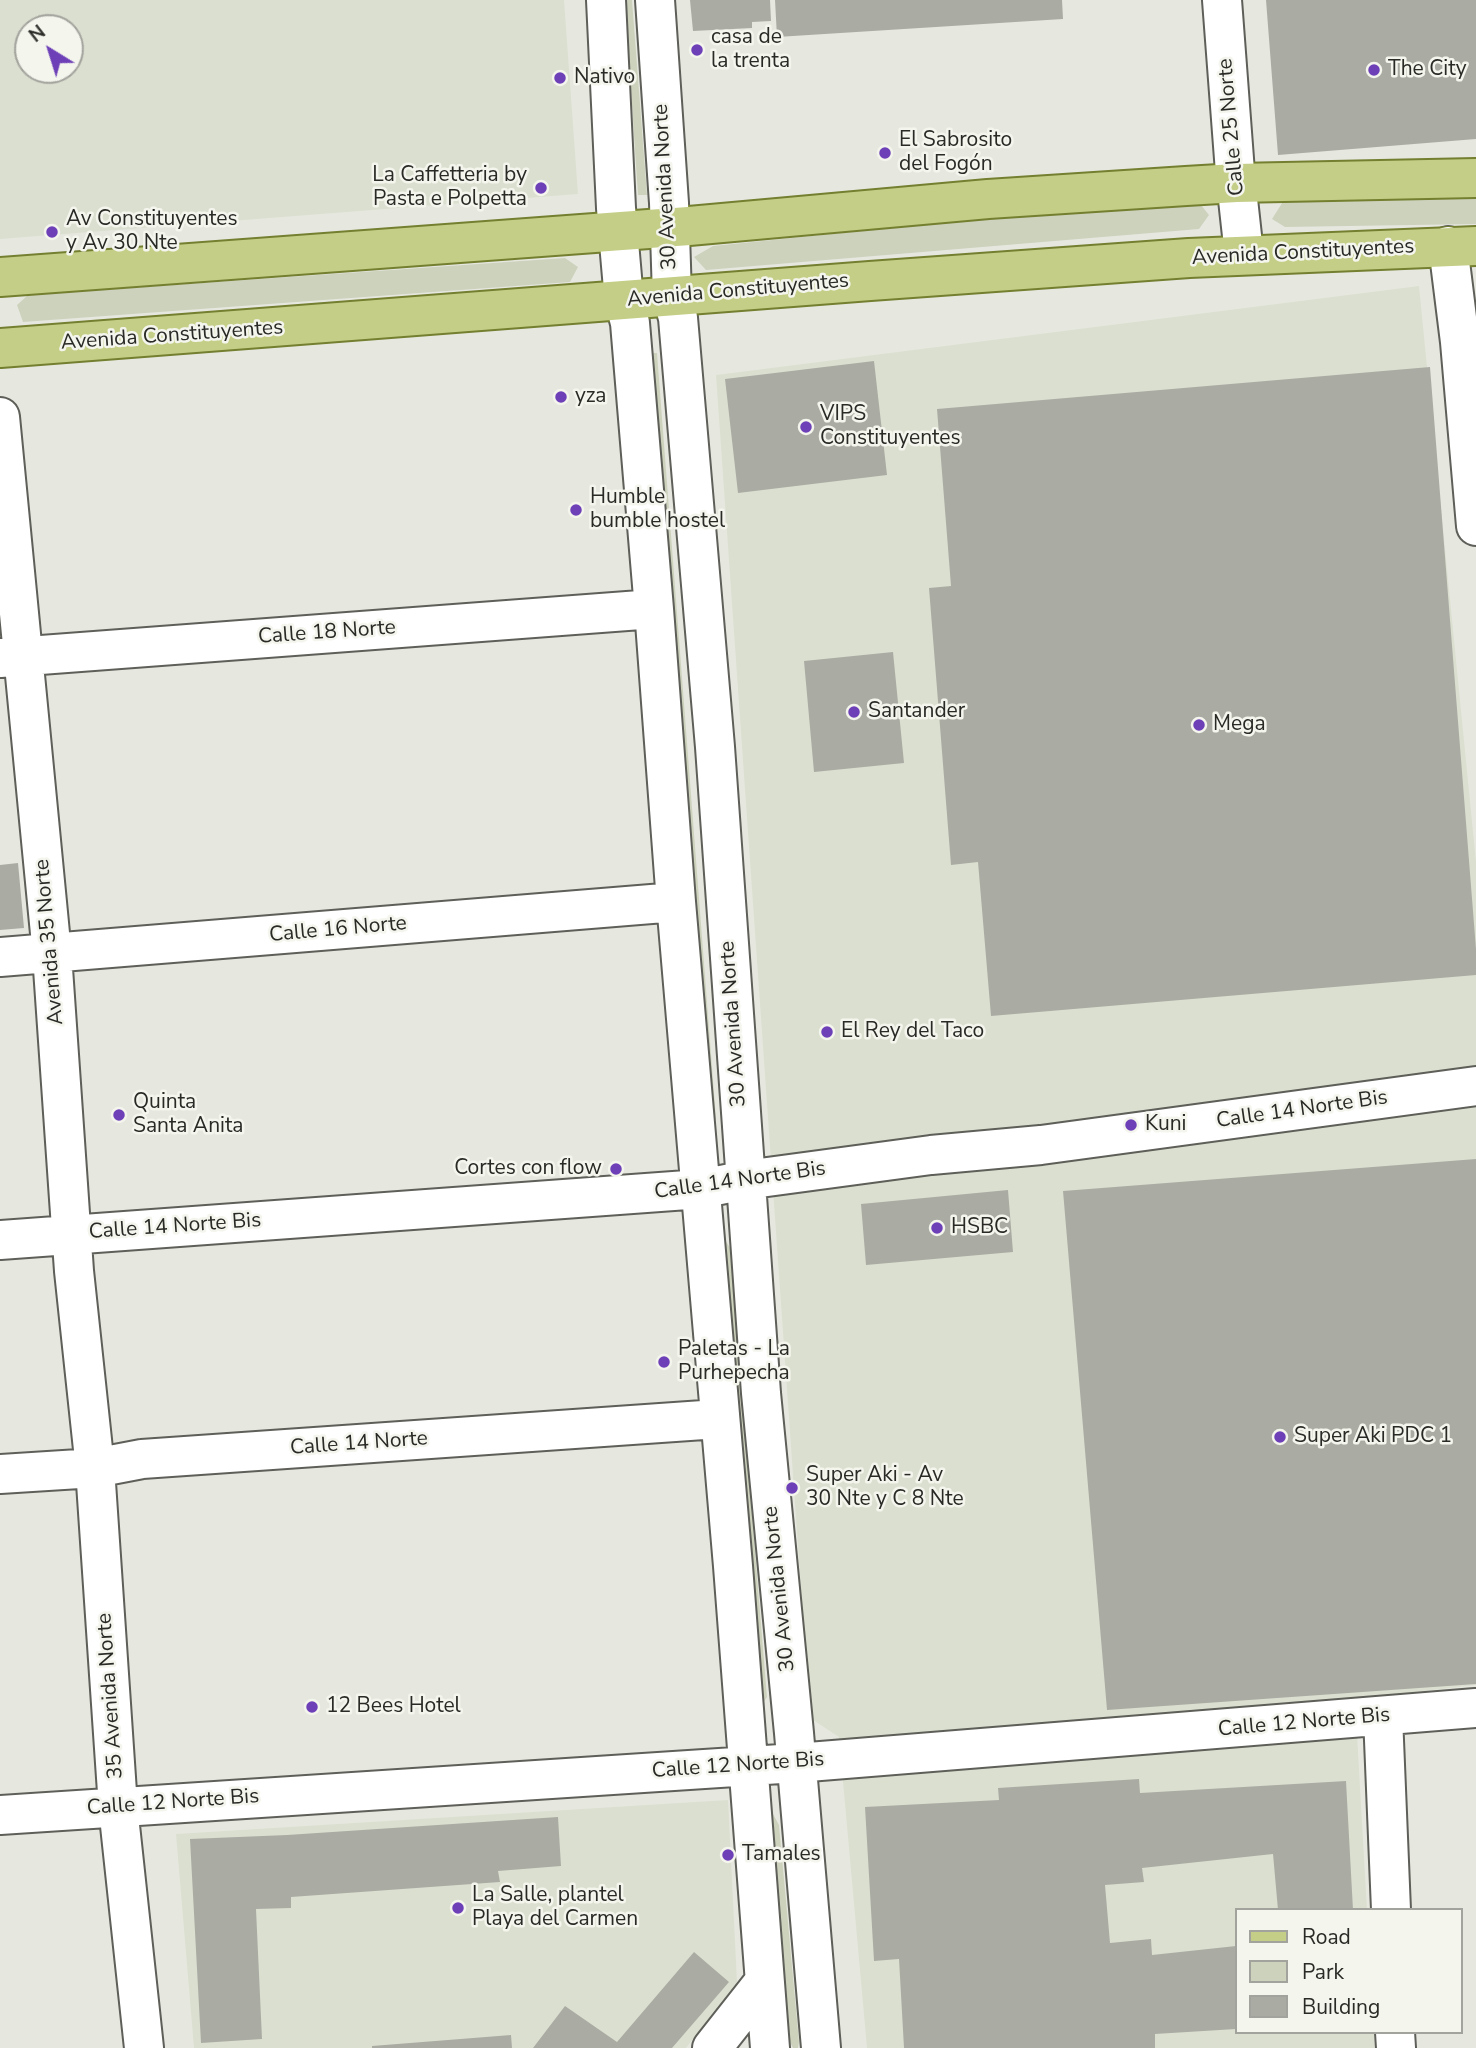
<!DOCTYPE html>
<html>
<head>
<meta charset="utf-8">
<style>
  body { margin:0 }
  #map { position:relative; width:1476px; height:2048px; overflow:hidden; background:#e6e8e0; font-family:"Nunito Sans",sans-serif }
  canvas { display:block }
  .legend { position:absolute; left:1235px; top:1908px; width:228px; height:126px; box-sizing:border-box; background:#f4f5ed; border:2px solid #a3a39d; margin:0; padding:9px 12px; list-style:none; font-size:21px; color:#292926 }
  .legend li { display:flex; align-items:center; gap:14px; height:35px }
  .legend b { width:35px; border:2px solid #a3a39d }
  .north { position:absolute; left:14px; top:14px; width:70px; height:70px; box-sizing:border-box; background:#f4f5ed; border:2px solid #a3a39d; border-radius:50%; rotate:322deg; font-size:19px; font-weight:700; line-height:28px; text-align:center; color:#292926 }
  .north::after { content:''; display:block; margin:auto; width:24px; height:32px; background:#6e40b8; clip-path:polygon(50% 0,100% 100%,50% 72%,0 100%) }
</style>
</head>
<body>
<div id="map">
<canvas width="1476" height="2048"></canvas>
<ul class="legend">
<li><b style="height:9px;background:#c4ce86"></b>Road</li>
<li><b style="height:19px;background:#cdd2bd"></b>Park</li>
<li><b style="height:19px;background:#aaaca4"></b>Building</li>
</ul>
<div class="north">N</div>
</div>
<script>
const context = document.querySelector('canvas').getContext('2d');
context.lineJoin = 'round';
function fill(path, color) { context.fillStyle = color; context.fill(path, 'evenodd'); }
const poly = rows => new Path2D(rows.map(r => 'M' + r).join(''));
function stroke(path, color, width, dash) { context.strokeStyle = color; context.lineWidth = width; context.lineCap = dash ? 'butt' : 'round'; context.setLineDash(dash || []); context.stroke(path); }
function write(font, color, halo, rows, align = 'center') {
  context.font = font + ' "Nunito Sans",sans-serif'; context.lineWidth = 5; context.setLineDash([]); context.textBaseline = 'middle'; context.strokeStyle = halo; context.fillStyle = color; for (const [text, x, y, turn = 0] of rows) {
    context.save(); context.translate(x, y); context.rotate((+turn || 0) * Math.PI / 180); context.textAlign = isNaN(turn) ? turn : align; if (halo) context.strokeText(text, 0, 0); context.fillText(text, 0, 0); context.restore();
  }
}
fill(poly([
  [0,0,564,0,578,194,0,239],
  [28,28,70,28,70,70,28,70],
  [1419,286,1476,862,1476,1685,1355,1699,1367,1910,1236,1910,1236,2032,1374,2032,1375,2048,867,2048,839,1737,810,1718,716,375],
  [728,1800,737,1982,686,2048,194,2048,176,1834]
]), '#dbdfd0');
fill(poly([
  [625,0,632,0,647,195,638,195],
  [1476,197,1476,224,1285,227,1272,219,1284,200],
  [1197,200,1209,215,1199,229,706,270,694,257,713,246,989,218],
  [565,258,578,267,570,282,23,322,17,305,28,295],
  [648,353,657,353,716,1119,712,1124],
  [724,1238,730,1248,767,1697,761,1706],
  [773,1814,779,1825,799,2042,798,2048,793,2048,790,2042,770,1828]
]), '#cdd2bd');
fill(poly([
  [690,0,770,0,771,21,752,22,752,28,693,31],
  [775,0,1062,0,1063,19,777,37],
  [1266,0,1476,0,1476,139,1278,155],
  [874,361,887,475,738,493,725,379],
  [1430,367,1476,949,1476,975,991,1016,978,862,951,865,929,588,951,586,937,409],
  [893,652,904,763,814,772,804,661],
  [18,863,24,928,0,930,0,865],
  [1476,1159,1476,1684,1107,1710,1063,1191],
  [1008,1190,1013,1252,866,1265,861,1204],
  [1139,1779,1140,1793,1346,1781,1353,1910,1278,1910,1273,1854,1142,1868,1144,1882,1105,1885,1110,1943,1151,1939,1152,1955,1236,1946,1236,2029,1155,2034,1155,2048,904,2048,899,1959,874,1961,865,1807,999,1800,998,1788],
  [558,1817,561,1866,498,1871,500,1882,291,1897,291,1908,256,1909,262,2039,201,2043,190,1839,287,1835],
  [694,1952,729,1982,672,2048,533,2048,565,2006,617,2042],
  [511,2035,512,2048,372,2048,372,2046]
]), '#aaaca4');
const minor = poly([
  [606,0,616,208,624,300,630,323,654,609,676,902,733,1566,770,2048],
  [655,0,669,203,672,296,678,318,715,747,761,1393,794,1733,821,2048],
  [1222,0,1235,172,1244,254],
  [1448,246,1460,342,1476,526],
  [0,417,52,954,74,1271,95,1468,118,1807,144,2048],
  [0,658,654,609],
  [0,957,676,902],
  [0,1240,701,1189,745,1180,931,1155,1041,1145,1476,1086],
  [0,1474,95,1468,142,1459,718,1419],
  [1383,1716,1391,1910],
  [0,1815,796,1763,1476,1708],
  [1395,2032,1396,2048],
  [712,2048,764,1982]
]);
const major = poly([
  [0,277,689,226,988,199,1186,186,1236,183,1476,178],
  [0,348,870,281,1189,258,1476,246]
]);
stroke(minor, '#5d5f58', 42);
stroke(major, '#747f30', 42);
stroke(minor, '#fff', 38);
stroke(major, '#c4ce86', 38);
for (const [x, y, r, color] of [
  [697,50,7,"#6e40b8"],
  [1374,70,7,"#6e40b8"],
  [560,78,7,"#6e40b8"],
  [885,153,7,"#6e40b8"],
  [541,188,7,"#6e40b8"],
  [52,232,7,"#6e40b8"],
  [561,397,7,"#6e40b8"],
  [806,427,7,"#6e40b8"],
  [576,510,7,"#6e40b8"],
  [854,712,7,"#6e40b8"],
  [1199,725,7,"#6e40b8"],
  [827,1032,7,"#6e40b8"],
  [119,1115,7,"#6e40b8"],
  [1131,1125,7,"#6e40b8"],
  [616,1169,7,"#6e40b8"],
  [937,1228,7,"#6e40b8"],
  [664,1362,7,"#6e40b8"],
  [1280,1437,7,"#6e40b8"],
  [792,1488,7,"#6e40b8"],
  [312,1707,7,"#6e40b8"],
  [728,1855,7,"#6e40b8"],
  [458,1908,7,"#6e40b8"]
]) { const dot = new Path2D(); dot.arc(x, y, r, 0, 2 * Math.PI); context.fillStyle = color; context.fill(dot); stroke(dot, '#f4f5ed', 2.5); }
write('21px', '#292926', '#f4f5ed', [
  ["casa de",711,38],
  ["la trenta",711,62],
  ["The City",1388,70],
  ["Nativo",574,78],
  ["El Sabrosito",899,141],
  ["del Fogón",899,165],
  ["La Caffetteria by",527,176,"right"],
  ["Pasta e Polpetta",527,200,"right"],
  ["Av Constituyentes",66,220],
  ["y Av 30 Nte",66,244],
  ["yza",575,397],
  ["VIPS",820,415],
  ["Constituyentes",820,439],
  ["Humble",590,498],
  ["bumble hostel",590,522],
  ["Santander",868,712],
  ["Mega",1213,725],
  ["El Rey del Taco",841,1032],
  ["Quinta",133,1103],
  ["Santa Anita",133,1127],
  ["Kuni",1145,1125],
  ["Cortes con flow",602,1169,"right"],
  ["HSBC",951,1228],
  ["Paletas - La",678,1350],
  ["Purhepecha",678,1374],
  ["Super Aki PDC 1",1294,1437],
  ["Super Aki - Av",806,1476],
  ["30 Nte y C 8 Nte",806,1500],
  ["12 Bees Hotel",326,1707],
  ["Tamales",742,1855],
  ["La Salle, plantel",472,1896],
  ["Playa del Carmen",472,1920]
], 'left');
write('21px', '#292926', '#f4f5ed', [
  ["Calle 25 Norte",1232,127,-95],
  ["30 Avenida Norte",666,187,-93],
  ["Avenida Constituyentes",1303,253,-3],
  ["Avenida Constituyentes",738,291,-5],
  ["Avenida Constituyentes",172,336,-4],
  ["Calle 18 Norte",327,633,-4],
  ["Calle 16 Norte",338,930,-5],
  ["Avenida 35 Norte",50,942,-95],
  ["30 Avenida Norte",734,1024,-94],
  ["Calle 14 Norte Bis",1302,1110,-8],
  ["Calle 14 Norte Bis",740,1181,-8],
  ["Calle 14 Norte Bis",175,1227,-4],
  ["Calle 14 Norte",359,1444,-4],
  ["30 Avenida Norte",780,1589,-96],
  ["35 Avenida Norte",111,1696,-94],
  ["Calle 12 Norte Bis",1304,1723,-5],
  ["Calle 12 Norte Bis",738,1766,-4],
  ["Calle 12 Norte Bis",173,1803,-4]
]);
</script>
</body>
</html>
